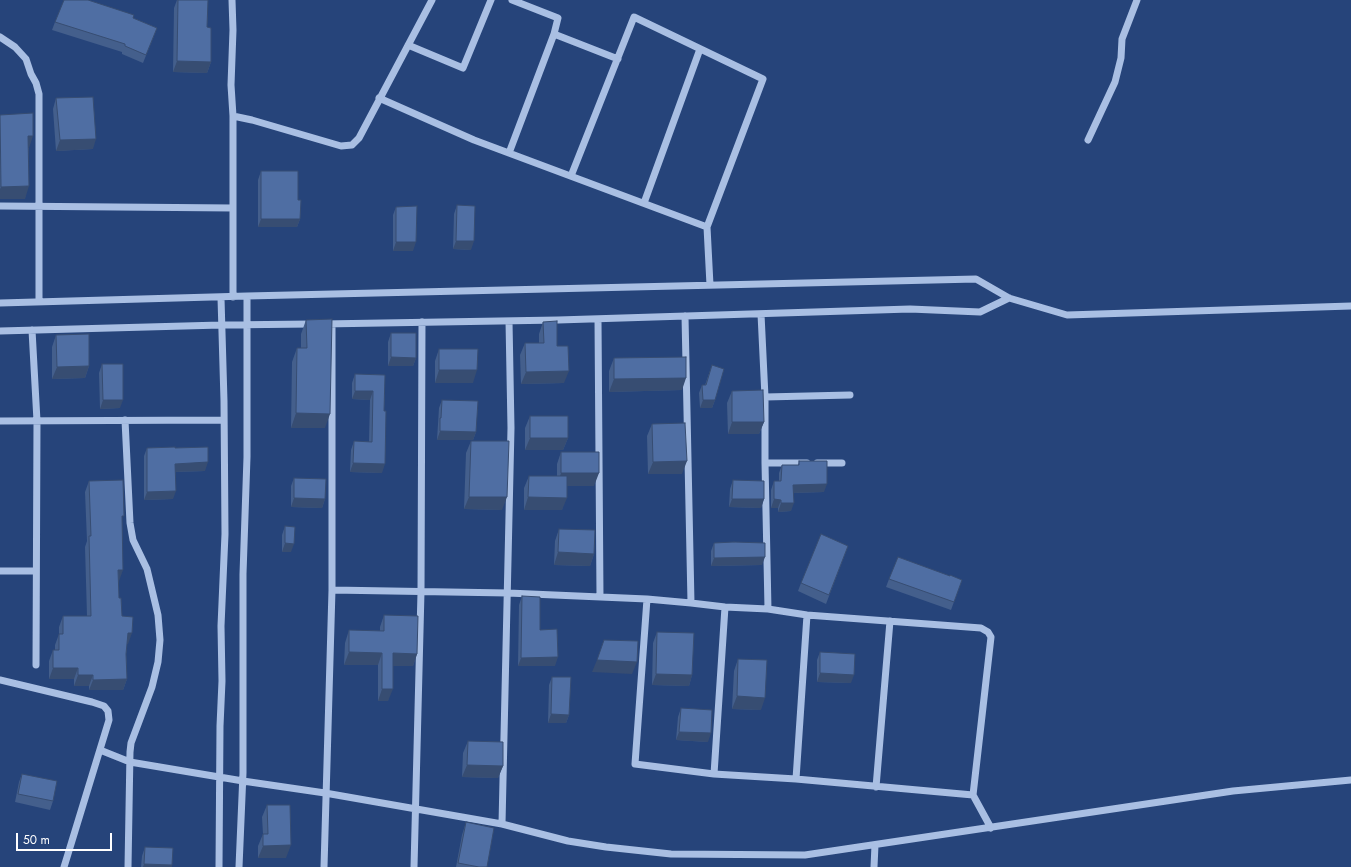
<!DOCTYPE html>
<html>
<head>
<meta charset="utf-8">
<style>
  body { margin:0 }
  #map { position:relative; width:1351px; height:867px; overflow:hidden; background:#26447a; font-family:Jost,sans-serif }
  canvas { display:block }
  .scale { position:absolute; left:16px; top:833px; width:96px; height:18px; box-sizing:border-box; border:2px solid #fff; border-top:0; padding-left:5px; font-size:12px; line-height:14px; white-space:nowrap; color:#fff; -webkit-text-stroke:3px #26447a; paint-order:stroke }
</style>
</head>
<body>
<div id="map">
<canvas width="1351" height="867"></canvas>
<div class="scale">50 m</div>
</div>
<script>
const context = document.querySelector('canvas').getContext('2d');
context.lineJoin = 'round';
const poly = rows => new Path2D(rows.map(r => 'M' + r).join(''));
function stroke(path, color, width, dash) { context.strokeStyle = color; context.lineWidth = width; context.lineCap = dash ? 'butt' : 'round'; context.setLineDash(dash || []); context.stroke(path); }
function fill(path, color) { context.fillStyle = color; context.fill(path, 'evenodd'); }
stroke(poly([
  [232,0,233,30,231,85,233,116,252,120,341,146,352,145,359,138,432,0],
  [512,0,558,18,554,34,618,59],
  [0,37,15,47,26,59,31,74,36,83,39,94,39,302],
  [408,45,463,68,491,0],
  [379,98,474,140,707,227,710,285],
  [233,116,233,297],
  [1088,140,1115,82,1121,58,1122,39,1137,0],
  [509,153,554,34],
  [571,176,634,17,763,79,707,227],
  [644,203,700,49],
  [0,206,233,208],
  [247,296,976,279,1009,298,1067,315,1351,306],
  [0,303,247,296,247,457,243,574,243,773,239,867],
  [761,314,765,397,765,463,768,609],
  [685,316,691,603],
  [598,319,600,597],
  [323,324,558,320,910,309,980,312,1009,298],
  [32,330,37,421,36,665],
  [0,331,221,325,312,324],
  [765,397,850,395],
  [125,420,130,523,133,540,147,569,158,615,160,640,158,662,152,687,131,743,130,752,128,867],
  [0,421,224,420],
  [765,463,807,463],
  [817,463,842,463],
  [0,571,36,571],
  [332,590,508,593,647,599,691,603,725,607,768,609,807,615,981,628,988,632,991,637,973,795,991,828],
  [647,599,635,764,714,774,796,779,973,795],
  [0,680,92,702,104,706,108,711,109,720,64,867],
  [100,750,130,762,243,781,325,793,502,824,568,841,606,847,671,854,805,855,1233,791,1351,780],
  [714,774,725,607],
  [796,779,807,615],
  [876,787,890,621],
  [502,824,511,428,509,321],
  [219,867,220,726,222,681,221,626,225,534,224,401,221,298],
  [324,867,332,590,332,324],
  [414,867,421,592,422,322],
  [874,867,875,845]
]), '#a9bfe3', 7);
fill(poly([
  [177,0,208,0,207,27,211,62,207,73,173,72,174,8],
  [133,18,157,28,143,63,122,54,122,52,52,30,55,22],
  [56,98,93,149,56,151,53,109],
  [0,115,29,148,25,199,0,199],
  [261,171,298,200,300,219,297,227,258,227,258,180],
  [457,205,471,250,453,249,454,214],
  [396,207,413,251,393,251,393,215],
  [306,320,325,428,291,428,292,362,297,348,301,348,301,334],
  [543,322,557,346,564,383,521,384,520,355,525,343,539,343,539,334],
  [391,333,416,358,413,366,388,366,388,342],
  [56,335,89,366,85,378,52,379,52,347],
  [439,349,473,383,435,383,435,361],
  [614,358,682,390,609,392,609,371],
  [102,364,120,408,100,409,99,373],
  [712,365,715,400,712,408,700,408,699,393,702,385,705,385],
  [355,374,385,375,382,473,350,472,351,450,354,441,369,442,370,400,352,399,352,383],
  [732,391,764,422,759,434,728,434,727,403],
  [442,400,476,432,473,440,437,440,439,408],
  [530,416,568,438,563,450,525,450,525,428],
  [652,424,682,474,648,474,647,436],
  [471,441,502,510,464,509,466,453],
  [147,448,175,448,205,471,175,472,173,499,144,500,144,456],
  [561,452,594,486,567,486,562,510,524,510,524,488,529,476,557,476,557,464],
  [799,461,824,492,793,493,791,511,778,512,778,508,771,508,771,490,774,481,779,481,779,473,782,465,798,465],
  [294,478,325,499,322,508,291,507,291,486],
  [733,480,764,499,761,508,729,507,730,489],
  [89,481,122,521,119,581,119,598,122,616,128,644,127,644,126,654,127,679,123,690,89,690,89,686,74,686,74,679,49,679,49,661,53,650,55,650,55,645,59,634,59,627,63,616,87,616,85,547,87,541,85,492],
  [285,526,291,552,282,552,282,535],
  [559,529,594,554,590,566,554,565,555,541],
  [714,543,762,565,711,566,711,551],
  [848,546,826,604,798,591,801,583],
  [950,576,962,580,951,610,886,587,889,579],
  [522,596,540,630,555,666,518,666,519,605],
  [384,615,417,654,413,666,393,666,388,701,378,701,378,665,344,665,345,643,349,630,380,631,380,627],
  [657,632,692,675,689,686,652,685,653,643],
  [820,652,851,683,817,682,817,660],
  [738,659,761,710,732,709,734,671],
  [552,677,569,715,566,723,548,723,549,685],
  [681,708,708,742,676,740,678,717],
  [468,741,503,766,498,778,462,777,463,753],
  [22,774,53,801,50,810,15,802,19,782],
  [267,805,286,858,258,858,258,846,263,834,262,817],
  [466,822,487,867,456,867,462,835],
  [145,847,172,865,172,867,141,867,142,856]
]), '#445f8c');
fill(poly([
  [177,61,211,62,207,73,173,72],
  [28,136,33,136,29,148,24,148],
  [96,139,93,149,56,151,60,140],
  [29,186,25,199,0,199,0,189,1,187],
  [261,219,300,219,297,227,258,227],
  [456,241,474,241,471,250,453,249],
  [396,242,416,242,413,251,393,251],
  [391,357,416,358,413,366,388,366],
  [89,366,85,378,52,379,57,367],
  [439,370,477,370,473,383,435,383],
  [569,371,564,383,521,384,526,372],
  [686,378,682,390,609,392,614,379],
  [355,391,373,391,370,400,352,399],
  [103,400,123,400,120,408,100,409],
  [703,400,715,400,712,408,700,408],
  [296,413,330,414,325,428,291,428],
  [732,422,764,422,759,434,728,434],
  [440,431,476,432,473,440,437,440],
  [530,438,568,438,563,450,525,450],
  [687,461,682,474,648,474,653,462],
  [208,462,205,471,172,472,175,464],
  [353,463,385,464,382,473,350,472],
  [561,473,599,473,594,486,557,486],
  [827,484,824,492,790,493,793,485],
  [176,491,173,499,144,500,147,492],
  [469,497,507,497,502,510,464,509],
  [528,497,567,498,562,510,524,510],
  [294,498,325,499,322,508,291,507],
  [732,499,764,499,761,508,729,507],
  [774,499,781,500,778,508,771,508],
  [781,503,794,503,791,511,778,512],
  [285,543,294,544,291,552,282,552],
  [558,552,594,554,590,566,554,565],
  [765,557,762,565,711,566,714,558],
  [118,570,123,570,119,581],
  [128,633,132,633,128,644,124,644],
  [349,652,382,653,378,665,344,665],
  [393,653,417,654,413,666,389,666],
  [558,657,555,666,518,666,521,658],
  [597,660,637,662,632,674,592,672],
  [53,668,78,668,74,679,49,679],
  [820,673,854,675,851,683,817,682],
  [656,674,692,675,689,686,652,685],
  [78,675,93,675,89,686,74,686],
  [127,679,123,690,89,690,93,680],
  [382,689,393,689,388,701,378,701],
  [737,696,765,698,761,710,732,709],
  [551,714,569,715,566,723,548,723],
  [679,732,711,733,708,742,676,740],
  [467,765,503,766,498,778,462,777],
  [291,845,286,858,258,858,263,846],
  [144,864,172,865,172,867,143,867]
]), '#374d72');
const building = poly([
  [64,0,88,0,134,15,133,18,157,28,146,55,125,46,125,44,55,22,64,0],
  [178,0,208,0,207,27,211,28,211,62,177,61,178,0],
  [93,97,96,139,60,140,56,98,93,97],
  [33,113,33,136,28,136,29,186,1,187,0,115,33,113],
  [261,171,298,171,298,200,301,200,300,219,261,219,261,171],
  [457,205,475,206,474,241,456,241,457,205],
  [417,206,416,242,396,242,396,207,417,206],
  [332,319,330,414,296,413,297,348,307,348,306,320,332,319],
  [557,321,557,346,568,346,569,371,526,372,525,343,544,343,543,322,557,321],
  [391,333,416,333,416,358,391,357,391,333],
  [89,334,89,366,57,367,56,335,89,334],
  [439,349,478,349,477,370,439,370,439,349],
  [686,357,686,378,614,379,614,358,686,357],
  [102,364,123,364,123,400,103,400,102,364],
  [712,365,724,369,715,400,703,400,702,385,706,385,712,365],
  [355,374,385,375,384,411,386,411,385,464,353,463,354,441,372,442,373,391,355,391,355,374],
  [763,390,764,422,732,422,732,391,763,390],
  [442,400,478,401,476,432,440,431,440,418,441,418,442,400],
  [530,416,568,416,568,438,530,438,530,416],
  [685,423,687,461,653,462,652,424,685,423],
  [471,441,509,441,507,497,469,497,471,441],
  [175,447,175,448,208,447,208,462,175,464,176,491,147,492,147,448,175,447],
  [561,452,599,452,599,473,561,473,561,452],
  [799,461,827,461,827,484,793,485,794,503,781,503,781,500,774,499,774,481,781,481,782,465,799,465,799,461],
  [529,476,567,476,567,498,528,497,529,476],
  [294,478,326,479,325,499,294,498,294,478],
  [123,480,124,516,122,516,123,570,118,570,119,598,121,598,122,616,133,617,132,633,128,633,126,654,127,679,93,680,93,675,78,675,78,668,53,668,53,650,59,650,59,634,63,634,63,616,91,616,89,536,91,536,89,481,123,480],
  [733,480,764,481,764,499,732,499,733,480],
  [285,526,295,527,294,544,285,543,285,526],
  [559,529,595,530,594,554,558,552,559,529],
  [821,534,848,546,829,595,801,583,821,534],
  [734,542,765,543,765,557,714,558,714,543,734,542],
  [898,557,950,576,950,575,962,580,954,602,889,579,898,557],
  [522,596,540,597,540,630,557,629,558,657,521,658,522,596],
  [384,615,418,616,417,654,393,653,393,689,382,689,382,653,349,652,349,630,384,631,384,615],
  [657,632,694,633,692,675,656,674,657,632],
  [604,640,638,641,637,662,597,660,604,640],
  [820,652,855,654,854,675,820,673,820,652],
  [738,659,767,660,765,698,737,696,738,659],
  [552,677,571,677,569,715,551,714,552,677],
  [681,708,712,710,711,733,679,732,681,708],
  [468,741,503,742,503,766,467,765,468,741],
  [22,774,57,781,53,801,18,794,22,774],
  [267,805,290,805,291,845,263,846,263,834,268,834,267,805],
  [466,822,494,828,487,867,479,867,458,863,466,822],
  [145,847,173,848,172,865,144,864,145,847]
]);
fill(building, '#4f6ea3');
stroke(building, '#374d72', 1);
</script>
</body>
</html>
